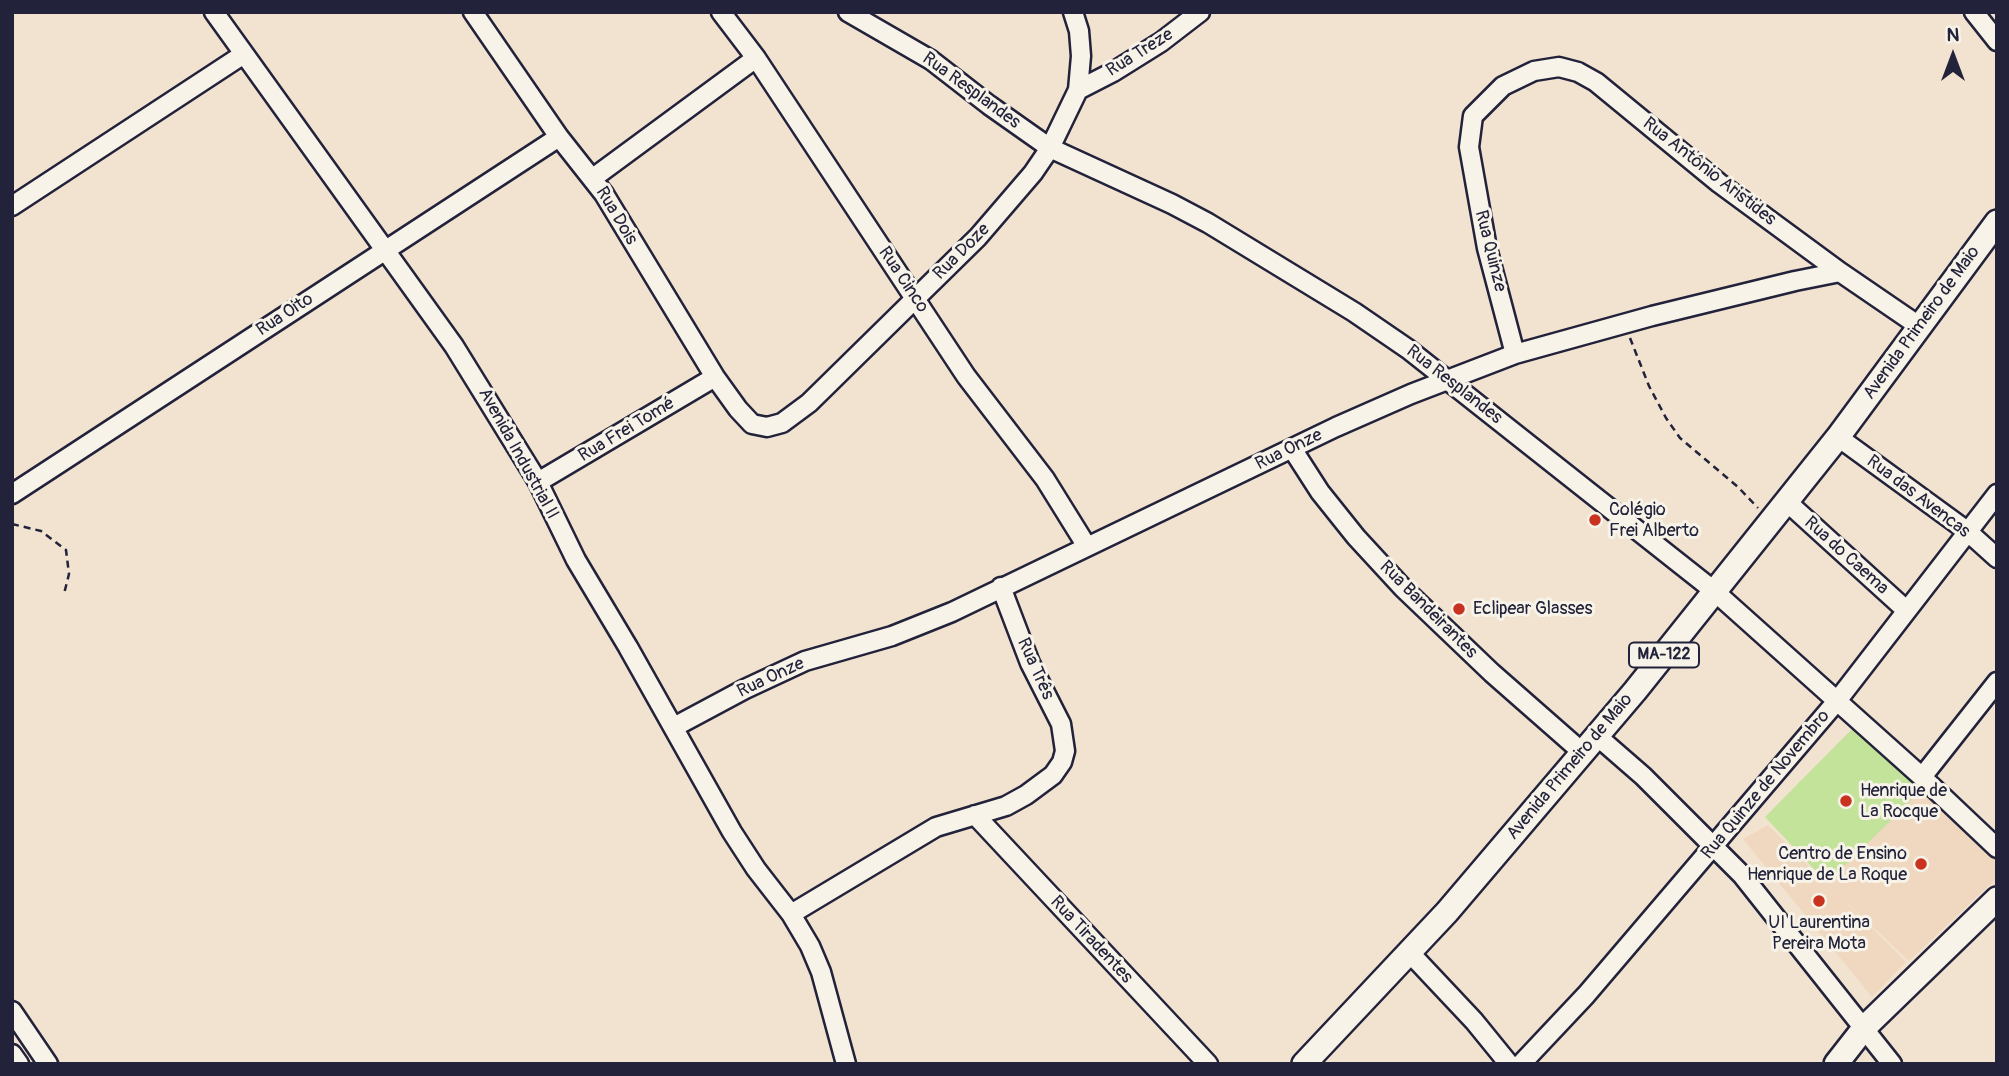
<!DOCTYPE html>
<html>
<head>
<meta charset="utf-8">
<style>
  body { margin:0 }
  #map { position:relative; width:2009px; height:1076px; overflow:hidden; background:#f2e3d0; font-family:Pangolin,sans-serif }
  canvas { display:block }
  .frame { position:absolute; inset:0; border:14px solid #22223b; pointer-events:none }
  .north { position:absolute; left:1918px; top:21px; width:70px; height:70px; -webkit-text-stroke:5px #f7f3e8; paint-order:stroke; rotate:0deg; font-size:19px; font-weight:700; line-height:28px; text-align:center; color:#22223b }
  .north::after { content:''; display:block; margin:auto; width:24px; height:32px; background:#22223b; clip-path:polygon(50% 0,100% 100%,50% 72%,0 100%) }
</style>
</head>
<body>
<div id="map">
<canvas width="2009" height="1076"></canvas>
<div class="frame"></div>
<div class="north">N</div>
</div>
<script>
const context = document.querySelector('canvas').getContext('2d');
context.lineJoin = 'round';
function fill(path, color) { context.fillStyle = color; context.fill(path, 'evenodd'); }
const poly = rows => new Path2D(rows.map(r => 'M' + r).join(''));
function stroke(path, color, width, dash) { context.strokeStyle = color; context.lineWidth = width; context.lineCap = dash ? 'butt' : 'round'; context.setLineDash(dash || []); context.stroke(path); }
function write(font, color, halo, rows, align = 'center') {
  context.font = font + ' Pangolin,sans-serif'; context.lineWidth = 6; context.setLineDash([]); context.textBaseline = 'middle'; context.strokeStyle = halo; context.fillStyle = color; for (const [text, x, y, turn = 0] of rows) {
    context.save(); context.translate(x, y); context.rotate((+turn || 0) * Math.PI / 180); context.textAlign = isNaN(turn) ? turn : align; if (halo) context.strokeText(text, 0, 0); context.fillText(text, 0, 0); context.restore();
  }
}
fill(poly([
  [1927,785,1997,850,1997,878,1909,961,1841,897,1906,962,1872,997,1743,839,1768,825,1826,883]
]), '#efd8bf');
fill(poly([
  [1861,720,1927,785,1827,883,1765,817]
]), '#c3e29a');
const minor = poly([
  [214,12,454,346,538,482,576,560,628,647,732,832,756,869,791,914,810,946,821,972,846,1064],
  [473,12,559,137,604,194,715,377,738,409,752,424,767,427,782,423,809,403,978,237,1033,173,1050,148,1078,90,1081,56,1079,31,1073,12],
  [721,12,756,58,966,376,1045,479,1086,545],
  [848,12,931,60,989,105,1050,148,1172,204,1208,223,1354,312,1408,349,1713,590,1922,777,1997,848],
  [1974,12,1997,41],
  [1078,90,1113,72,1161,42,1200,12],
  [593,178,756,58],
  [12,206,244,54],
  [1515,354,1487,248,1469,147,1473,116,1503,86,1534,71,1559,67,1578,72,1596,82,1719,183,1840,272],
  [1838,437,1967,531,1997,558],
  [1293,450,1320,492,1356,537,1403,588,1492,673,1582,752],
  [538,482,715,377],
  [12,494,559,137],
  [1786,501,1906,610],
  [674,727,745,689,805,661,892,636,952,612,1336,427,1411,394,1515,354,1652,316,1795,281,1840,272,1919,326],
  [1597,736,1643,776,1742,875,1892,1064],
  [1922,777,1997,682],
  [975,815,1208,1064],
  [791,914,936,827,1006,806,1026,795,1053,775,1062,762,1065,751,1061,724,1030,663,1001,587],
  [1410,953,1474,1021,1509,1064],
  [12,1011,48,1064],
  [12,1054,19,1064],
  [1521,1064,1586,995,1837,701,1997,494]
]);
const major = poly([
  [1304,1064,1447,912,1635,691,1838,437,1997,222],
  [1836,1064,1865,1027,1997,899]
]);
stroke(minor, '#22223b', 23);
stroke(major, '#22223b', 28);
stroke(poly([
  [1630,338,1649,386,1666,418,1680,438,1738,487,1758,508],
  [12,524,41,531,66,550,69,574,64,594]
]), '#22223b', 2.5, [7, 5]);
stroke(minor, '#f7f3e8', 18);
stroke(major, '#f7f3e8', 23);
for (const [x, y, r, color] of [
  [1595,520,7,"#c8321e"],
  [1459,609,7,"#c8321e"],
  [1846,801,7,"#c8321e"],
  [1921,864,7,"#c8321e"],
  [1819,901,7,"#c8321e"]
]) { const dot = new Path2D(); dot.arc(x, y, r, 0, 2 * Math.PI); context.fillStyle = color; context.fill(dot); stroke(dot, '#f7f3e8', 2.5); }
for (const [x, y, w] of [
  [1664,655,70]
]) { const box = new Path2D(); box.roundRect(x - w / 2, y - 12.5, w, 25, 5); context.fillStyle = '#f7f3e8'; context.fill(box); stroke(box, '#22223b', 2); }
write('bold 16px', '#22223b', null, [
  ["MA-122",1664,655]
]);
write('18px', '#22223b', '#f7f3e8', [
  ["Rua Treze",1140,53,-32],
  ["Rua Resplandes",971,91,36],
  ["Rua Antônio Aristides",1709,172,38],
  ["Rua Dois",616,216,59],
  ["Rua Quinze",1490,251,76],
  ["Rua Doze",962,252,-45],
  ["Rua Cinco",903,280,56],
  ["Rua Oito",285,315,-33],
  ["Avenida Primeiro de Maio",1922,323,-54],
  ["Rua Resplandes",1454,385,38],
  ["Rua Frei Tomé",627,430,-31],
  ["Rua Onze",1289,450,-26],
  ["Avenida Industrial II",518,454,61],
  ["Rua das Avencas",1918,497,37],
  ["Rua do Caema",1846,556,42],
  ["Rua Bandeirantes",1428,610,45],
  ["Rua Três",1035,669,66],
  ["Rua Onze",771,678,-25],
  ["Avenida Primeiro de Maio",1570,767,-50],
  ["Rua Quinze de Novembro",1766,785,-50],
  ["Rua Tiradentes",1091,940,47]
]);
write('18px', '#22223b', '#f7f3e8', [
  ["Colégio",1609,510],
  ["Frei Alberto",1609,531],
  ["Eclipear Glasses",1473,609],
  ["Henrique de",1860,791],
  ["La Rocque",1860,812],
  ["Centro de Ensino",1907,854,"right"],
  ["Henrique de La Roque",1907,875,"right"],
  ["UI Laurentina",1819,923,"center"],
  ["Pereira Mota",1819,944,"center"]
], 'left');
</script>
</body>
</html>
